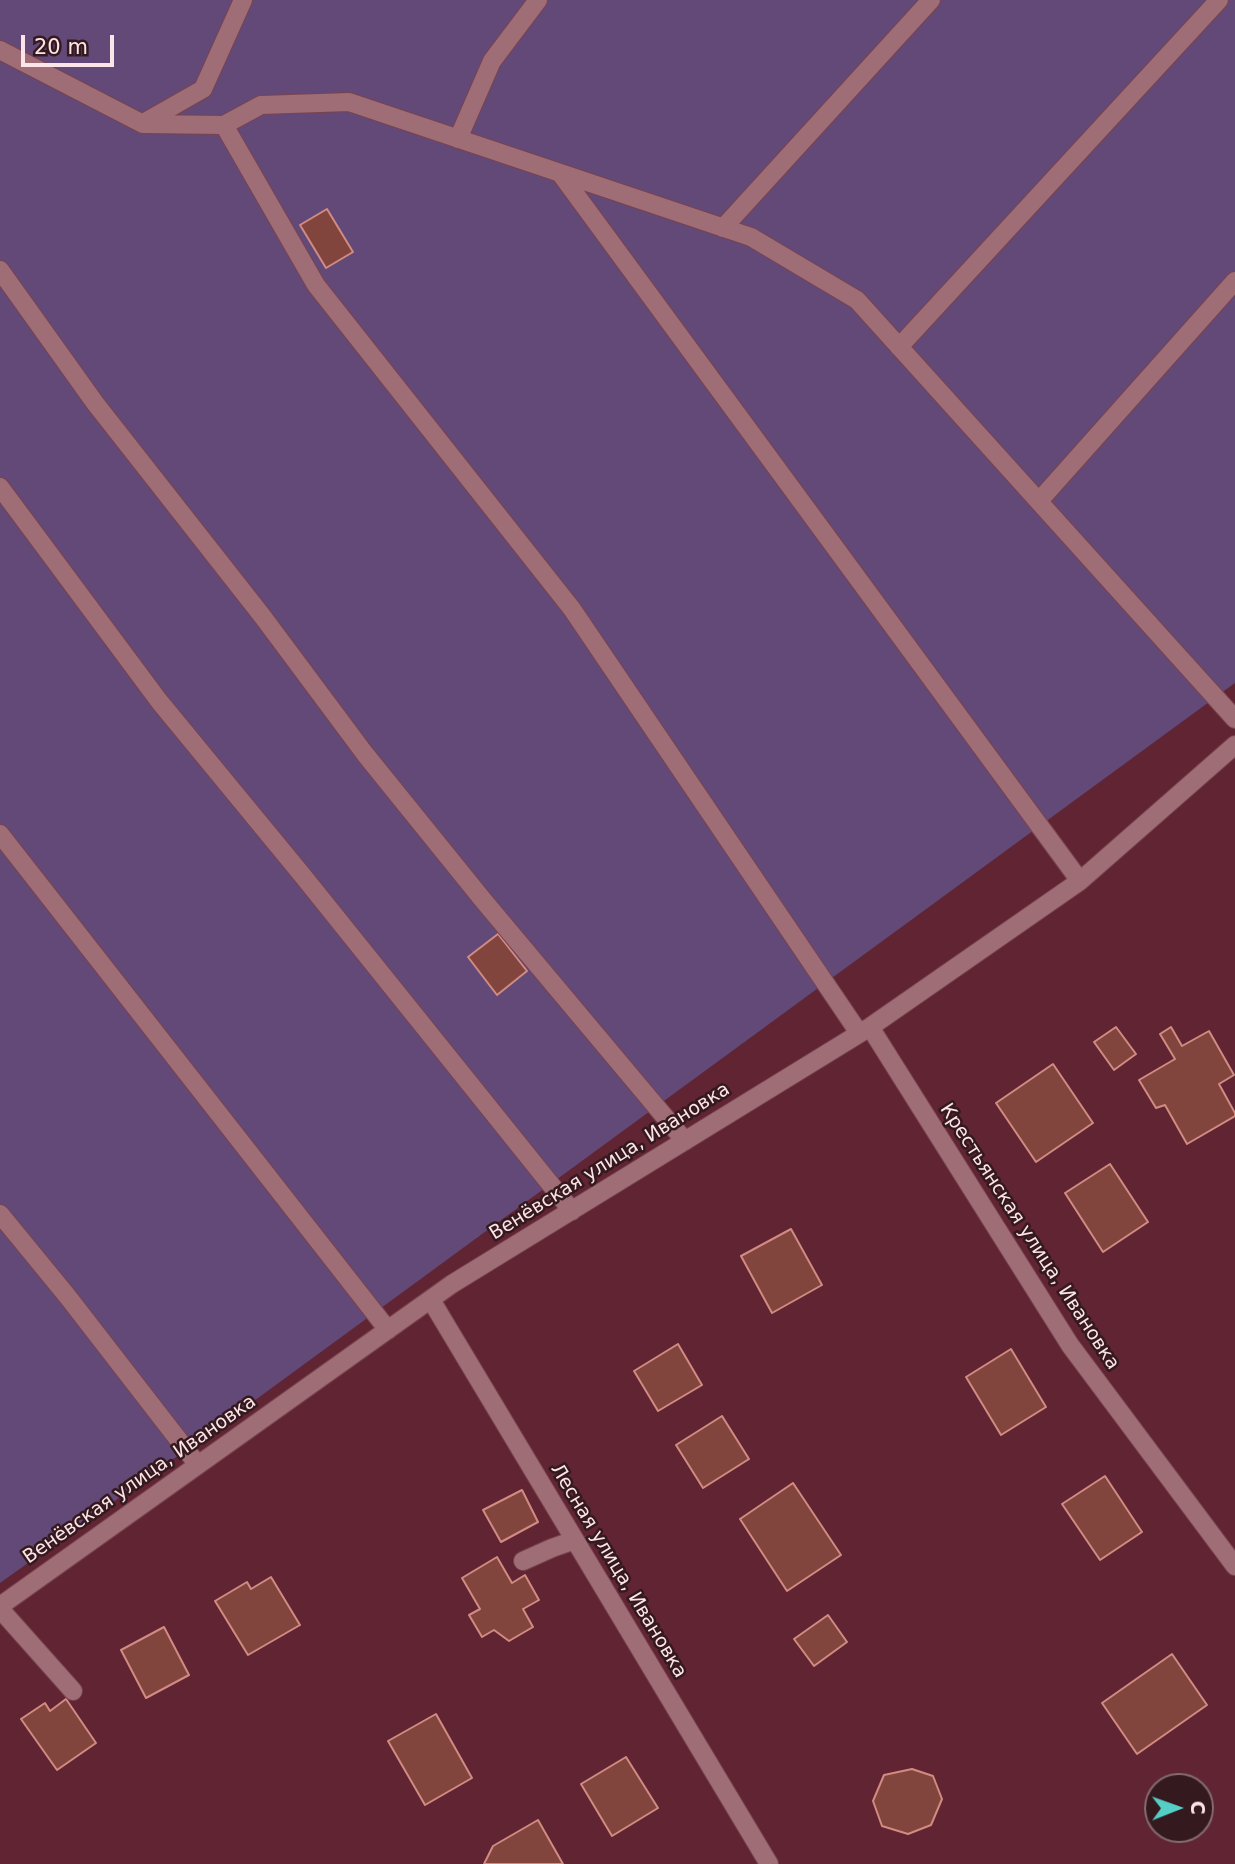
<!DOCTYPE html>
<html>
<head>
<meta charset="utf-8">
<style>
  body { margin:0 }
  #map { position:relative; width:1235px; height:1864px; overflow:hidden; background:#602432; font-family:"DejaVu Sans",sans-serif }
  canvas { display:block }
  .north { position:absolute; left:1144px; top:1773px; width:70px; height:70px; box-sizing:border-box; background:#34191e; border:2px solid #846b6f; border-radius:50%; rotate:89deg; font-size:19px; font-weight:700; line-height:28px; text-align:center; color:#fce5e8 }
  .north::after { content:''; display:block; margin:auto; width:24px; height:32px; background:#55cec5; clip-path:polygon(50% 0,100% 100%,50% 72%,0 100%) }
  .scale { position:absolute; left:21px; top:35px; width:93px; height:32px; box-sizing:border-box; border:4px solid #fce5e8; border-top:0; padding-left:9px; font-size:21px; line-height:24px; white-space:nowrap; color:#fce5e8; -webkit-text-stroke:5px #34191e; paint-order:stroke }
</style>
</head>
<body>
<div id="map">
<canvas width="1235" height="1864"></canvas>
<div class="north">С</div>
<div class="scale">20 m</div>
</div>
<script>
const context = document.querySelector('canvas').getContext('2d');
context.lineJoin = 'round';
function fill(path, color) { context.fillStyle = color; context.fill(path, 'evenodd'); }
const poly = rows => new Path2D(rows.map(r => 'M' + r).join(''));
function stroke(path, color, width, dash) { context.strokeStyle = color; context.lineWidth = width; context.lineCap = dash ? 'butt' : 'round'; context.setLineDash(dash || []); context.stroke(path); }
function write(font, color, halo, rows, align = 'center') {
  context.font = font + ' "DejaVu Sans",sans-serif'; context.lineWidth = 5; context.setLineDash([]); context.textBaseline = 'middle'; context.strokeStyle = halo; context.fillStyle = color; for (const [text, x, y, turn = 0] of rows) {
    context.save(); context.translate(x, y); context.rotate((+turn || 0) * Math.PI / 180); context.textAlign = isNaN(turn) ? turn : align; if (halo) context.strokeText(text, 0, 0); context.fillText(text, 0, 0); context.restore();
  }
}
fill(poly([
  [0,0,1235,0,1235,683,228,1420,0,1583]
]), '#624978');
const building = poly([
  [327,209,353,252,326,268,300,225,327,209],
  [498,934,527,971,497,995,468,957,498,934],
  [1116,1027,1136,1054,1114,1070,1094,1042,1116,1027],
  [1171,1027,1182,1046,1209,1031,1234,1075,1219,1084,1235,1113,1235,1116,1187,1144,1165,1105,1156,1108,1139,1080,1175,1059,1160,1034,1171,1027],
  [1053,1064,1093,1123,1036,1162,996,1103,1053,1064],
  [1110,1164,1148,1222,1103,1252,1065,1193,1110,1164],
  [791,1229,822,1285,772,1313,741,1256,791,1229],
  [678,1344,702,1385,658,1411,634,1371,678,1344],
  [1011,1349,1046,1407,1001,1435,966,1377,1011,1349],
  [722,1416,749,1459,703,1488,676,1445,722,1416],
  [1105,1476,1142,1532,1100,1560,1062,1504,1105,1476],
  [793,1483,841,1555,787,1591,740,1519,793,1483],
  [522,1490,538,1522,501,1542,483,1510,522,1490],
  [497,1557,512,1583,525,1575,539,1600,523,1609,533,1627,509,1641,494,1630,482,1637,469,1615,480,1609,462,1578,497,1557],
  [271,1577,300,1625,248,1655,215,1601,247,1582,251,1589,271,1577],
  [828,1615,847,1642,814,1666,794,1639,828,1615],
  [164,1627,189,1675,146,1698,121,1650,164,1627],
  [1172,1654,1207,1705,1137,1754,1102,1703,1172,1654],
  [66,1699,96,1743,57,1770,21,1719,45,1703,50,1711,66,1699],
  [436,1714,472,1778,425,1805,388,1741,436,1714],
  [626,1757,658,1808,612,1836,581,1784,626,1757],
  [912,1769,933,1776,942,1799,931,1825,908,1834,882,1826,873,1801,884,1775,912,1769],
  [538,1820,563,1864,484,1864,493,1846,538,1820]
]);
fill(building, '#81453d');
stroke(building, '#d18b82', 2);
const minor = poly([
  [0,50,143,124,224,125,261,105,349,102,751,237,857,300,1235,719],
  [145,122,203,89,243,0],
  [224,125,316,285,572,609,859,1033],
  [458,139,492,61,538,0],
  [560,173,1080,881],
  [723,228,931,0],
  [0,270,95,403,263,617,365,754,483,900,685,1141],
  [899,347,1219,0],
  [0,487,159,701,303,876,572,1211],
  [1039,501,1235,281],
  [0,834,388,1330],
  [870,1027,1070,1345,1235,1566],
  [0,1214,68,1297,198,1465],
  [431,1300,769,1864],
  [523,1561,552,1548,575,1540],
  [0,1606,452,1284,870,1027,1080,881,1235,745],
  [0,1609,73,1691]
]);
stroke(minor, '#79434f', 20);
stroke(minor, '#9f6d75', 18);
write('19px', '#fce5e8', '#34191e', [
  ["Венёвская улица, Ивановка",610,1162,-32],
  ["Крестьянская улица, Ивановка",1029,1237,57],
  ["Венёвская улица, Ивановка",140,1480,-35],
  ["Лесная улица, Ивановка",618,1571,59]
]);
</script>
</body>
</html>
